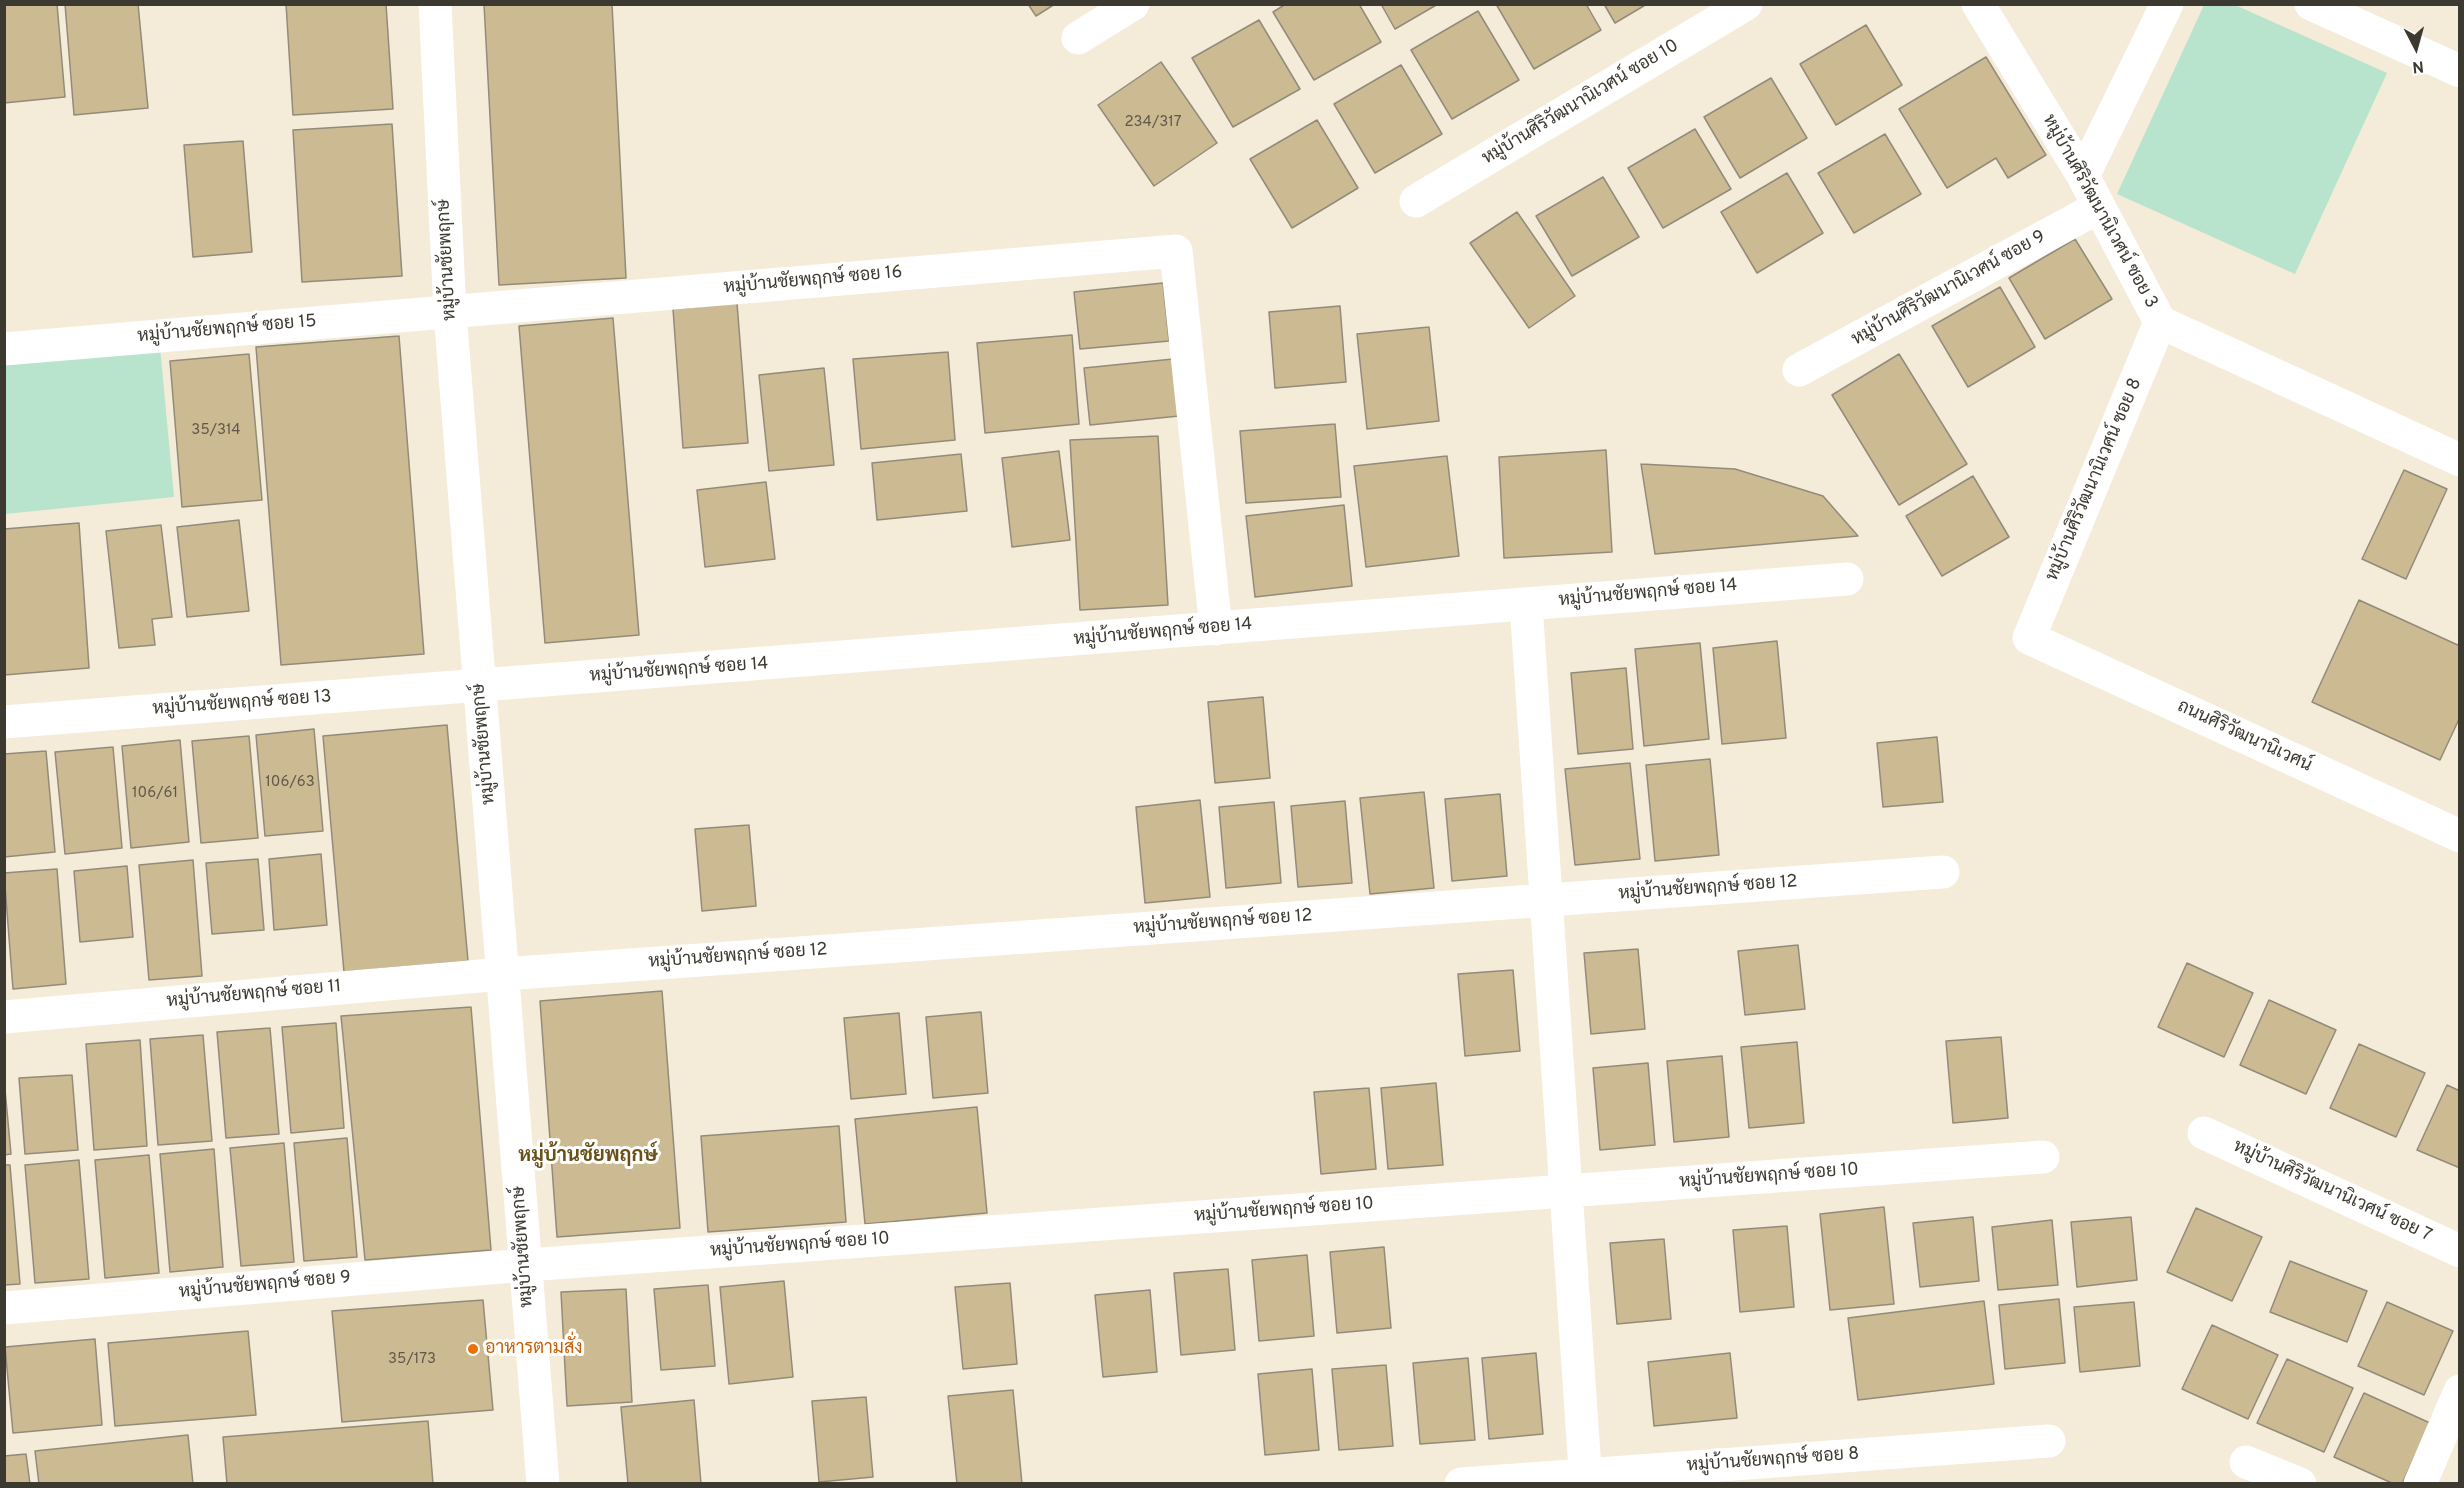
<!DOCTYPE html>
<html>
<head>
<meta charset="utf-8">
<style>
  body { margin:0 }
  #map { position:relative; width:2464px; height:1488px; overflow:hidden; background:#f4ebd9; font-family:Overpass,sans-serif }
  canvas { display:block }
  .frame { position:absolute; inset:0; border:6px solid #3c3931; pointer-events:none }
  .north { position:absolute; left:2386px; top:18px; width:60px; height:60px; -webkit-text-stroke:4px #fff; paint-order:stroke; rotate:174deg; font-size:16px; font-weight:700; line-height:24px; text-align:center; color:#3c3931 }
  .north::after { content:''; display:block; margin:auto; width:21px; height:27px; background:#3c3931; clip-path:polygon(50% 0,100% 100%,50% 72%,0 100%) }
</style>
</head>
<body>
<div id="map">
<canvas width="2464" height="1488"></canvas>
<div class="frame"></div>
<div class="north">N</div>
</div>
<script>
const context = document.querySelector('canvas').getContext('2d');
context.lineJoin = 'round';
function fill(path, color) { context.fillStyle = color; context.fill(path, 'evenodd'); }
const poly = rows => new Path2D(rows.map(r => 'M' + r).join(''));
function stroke(path, color, width, dash) { context.strokeStyle = color; context.lineWidth = width; context.lineCap = dash ? 'butt' : 'round'; context.setLineDash(dash || []); context.stroke(path); }
function write(font, color, halo, rows, align = 'center') {
  context.font = font + ' Overpass,Sarabun,sans-serif'; context.lineWidth = 6; context.setLineDash([]); context.textBaseline = 'middle'; context.strokeStyle = halo; context.fillStyle = color; for (const [text, x, y, turn = 0] of rows) {
    context.save(); context.translate(x, y); context.rotate((+turn || 0) * Math.PI / 180); context.textAlign = isNaN(turn) ? turn : align; if (halo) context.strokeText(text, 0, 0); context.fillText(text, 0, 0); context.restore();
  }
}
fill(poly([
  [2204,5,2235,5,2387,73,2295,274,2117,194],
  [160,347,174,497,5,514,5,358]
]), '#b8e3cc');
const building = poly([
  [4,4,57,4,65,97,4,103,4,4],
  [65,4,138,4,148,108,74,115,65,4],
  [286,4,386,4,393,109,293,115,286,4],
  [484,4,612,4,626,278,499,285,484,4],
  [1028,4,1055,4,1036,16,1028,4],
  [1286,4,1359,4,1381,42,1314,80,1273,12,1286,4],
  [1381,4,1438,4,1395,29,1381,4],
  [1496,4,1586,4,1601,30,1534,69,1496,4],
  [1604,4,1647,4,1615,23,1604,4],
  [1478,11,1519,80,1452,119,1411,50,1478,11],
  [1259,20,1300,89,1233,127,1192,58,1259,20],
  [1866,25,1902,85,1836,125,1800,64,1866,25],
  [1986,57,2046,155,2008,178,1996,158,1947,188,1899,109,1986,57],
  [1161,62,1217,143,1154,186,1098,105,1161,62],
  [1401,65,1442,134,1375,173,1334,104,1401,65],
  [1771,78,1807,138,1740,178,1704,117,1771,78],
  [1317,120,1358,188,1292,228,1250,159,1317,120],
  [392,124,402,276,302,282,293,130,392,124],
  [1695,129,1731,189,1663,228,1628,168,1695,129],
  [1885,134,1921,194,1854,233,1818,173,1885,134],
  [243,141,252,252,193,257,184,145,243,141],
  [1787,173,1823,233,1757,273,1721,212,1787,173],
  [1603,177,1639,237,1572,276,1536,216,1603,177],
  [1517,212,1575,296,1529,328,1470,243,1517,212],
  [2075,239,2112,299,2045,339,2009,278,2075,239],
  [1163,283,1169,341,1080,349,1074,292,1163,283],
  [2000,287,2035,347,1968,387,1932,326,2000,287],
  [737,303,748,443,683,448,673,309,737,303],
  [1340,306,1346,382,1275,388,1269,312,1340,306],
  [613,318,639,635,545,643,519,326,613,318],
  [1429,327,1439,421,1367,429,1357,334,1429,327],
  [1072,335,1079,424,985,433,977,343,1072,335],
  [399,336,424,654,281,665,256,347,399,336],
  [948,352,955,440,861,449,853,359,948,352],
  [249,354,262,500,182,507,170,361,249,354],
  [1899,354,1967,464,1899,505,1832,395,1899,354],
  [1173,359,1179,416,1090,425,1084,368,1173,359],
  [824,368,834,465,769,471,759,375,824,368],
  [1335,424,1341,497,1246,503,1240,431,1335,424],
  [1158,436,1168,605,1080,610,1070,440,1158,436],
  [1606,450,1612,552,1504,558,1499,457,1606,450],
  [1059,451,1070,540,1012,547,1002,458,1059,451],
  [961,454,967,511,877,520,872,463,961,454],
  [1447,456,1459,556,1366,567,1354,466,1447,456],
  [1641,464,1735,469,1823,496,1858,536,1655,554,1641,464],
  [2404,470,2447,489,2406,579,2362,559,2404,470],
  [1973,476,2009,537,1942,576,1906,516,1973,476],
  [766,482,775,559,705,567,697,490,766,482],
  [1344,505,1352,586,1255,597,1246,516,1344,505],
  [239,520,249,611,187,617,177,527,239,520],
  [79,523,89,668,4,675,4,529,79,523],
  [161,525,172,617,152,619,155,645,119,648,106,531,161,525],
  [2359,600,2460,646,2460,717,2440,760,2312,702,2359,600],
  [1777,641,1786,738,1722,744,1713,648,1777,641],
  [1700,643,1709,739,1644,746,1635,649,1700,643],
  [1626,668,1633,749,1578,754,1571,673,1626,668],
  [1263,697,1270,778,1215,783,1208,702,1263,697],
  [447,725,468,961,344,972,323,736,447,725],
  [314,729,323,831,265,836,256,735,314,729],
  [249,736,258,838,201,843,192,741,249,736],
  [1937,737,1943,802,1883,807,1877,743,1937,737],
  [180,740,189,842,131,848,122,746,180,740],
  [113,747,122,848,65,854,55,752,113,747],
  [46,751,55,852,4,857,4,754,46,751],
  [1710,759,1719,855,1655,861,1646,765,1710,759],
  [1630,763,1640,859,1575,865,1565,769,1630,763],
  [1424,792,1434,888,1370,894,1360,798,1424,792],
  [1500,794,1507,876,1452,881,1445,799,1500,794],
  [1200,800,1210,897,1145,903,1136,807,1200,800],
  [1345,801,1352,883,1298,887,1291,806,1345,801],
  [1274,802,1281,883,1226,888,1219,807,1274,802],
  [749,825,756,906,702,911,695,829,749,825],
  [321,854,327,925,274,930,269,859,321,854],
  [258,859,264,930,212,934,206,863,258,859],
  [193,860,202,976,149,980,139,865,193,860],
  [127,866,133,937,80,942,74,871,127,866],
  [57,869,66,984,13,989,4,873,57,869],
  [1798,945,1805,1009,1745,1015,1738,951,1798,945],
  [1638,949,1645,1029,1591,1034,1584,953,1638,949],
  [2187,963,2253,993,2224,1057,2158,1027,2187,963],
  [1513,970,1520,1051,1465,1056,1458,974,1513,970],
  [662,991,680,1228,557,1237,540,1001,662,991],
  [2269,1000,2336,1030,2306,1094,2240,1065,2269,1000],
  [471,1007,491,1250,365,1260,341,1016,471,1007],
  [981,1012,988,1093,933,1098,926,1017,981,1012],
  [899,1013,906,1094,851,1099,844,1018,899,1013],
  [336,1023,344,1128,291,1133,282,1027,336,1023],
  [270,1028,279,1134,226,1138,217,1032,270,1028],
  [203,1035,212,1141,158,1145,150,1039,203,1035],
  [2001,1037,2008,1118,1953,1123,1946,1041,2001,1037],
  [140,1040,147,1146,94,1150,86,1044,140,1040],
  [1797,1042,1804,1123,1749,1128,1741,1047,1797,1042],
  [2359,1044,2425,1073,2396,1137,2330,1108,2359,1044],
  [1722,1056,1729,1137,1674,1142,1667,1061,1722,1056],
  [1648,1063,1655,1145,1600,1150,1593,1068,1648,1063],
  [72,1075,78,1150,25,1154,19,1078,72,1075],
  [4,1079,11,1154,4,1155,4,1079],
  [1436,1083,1443,1165,1388,1169,1381,1088,1436,1083],
  [2447,1085,2460,1091,2460,1168,2417,1150,2447,1085],
  [1369,1088,1376,1169,1321,1174,1314,1092,1369,1088],
  [977,1107,987,1213,865,1224,855,1119,977,1107],
  [839,1126,846,1222,708,1232,701,1136,839,1126],
  [347,1138,357,1257,304,1261,294,1143,347,1138],
  [284,1143,294,1262,241,1266,230,1148,284,1143],
  [214,1149,223,1267,170,1272,160,1154,214,1149],
  [149,1155,159,1273,105,1278,95,1160,149,1155],
  [79,1160,89,1279,35,1283,25,1165,79,1160],
  [4,1165,10,1165,20,1284,4,1285,4,1165],
  [1884,1207,1894,1304,1830,1310,1820,1214,1884,1207],
  [2196,1208,2262,1237,2232,1301,2167,1272,2196,1208],
  [1973,1217,1979,1281,1920,1287,1913,1223,1973,1217],
  [2131,1217,2137,1280,2077,1287,2071,1222,2131,1217],
  [2052,1220,2058,1285,1998,1290,1992,1227,2052,1220],
  [1787,1226,1794,1307,1740,1312,1733,1230,1787,1226],
  [1664,1239,1671,1319,1617,1324,1610,1243,1664,1239],
  [1384,1247,1391,1328,1337,1333,1330,1252,1384,1247],
  [1307,1255,1314,1336,1259,1341,1252,1260,1307,1255],
  [2290,1261,2367,1291,2347,1342,2270,1312,2290,1261],
  [1228,1269,1235,1350,1181,1355,1174,1273,1228,1269],
  [784,1281,793,1377,729,1384,720,1287,784,1281],
  [1010,1283,1017,1364,963,1369,955,1287,1010,1283],
  [708,1285,715,1366,661,1370,654,1289,708,1285],
  [626,1289,632,1402,567,1406,561,1292,626,1289],
  [1150,1290,1157,1372,1103,1377,1095,1295,1150,1290],
  [2059,1299,2065,1363,2005,1369,1999,1305,2059,1299],
  [483,1300,493,1410,342,1422,332,1311,483,1300],
  [1984,1301,1994,1384,1858,1400,1848,1318,1984,1301],
  [2134,1302,2140,1366,2080,1372,2074,1307,2134,1302],
  [2387,1302,2453,1331,2424,1395,2358,1366,2387,1302],
  [2212,1325,2278,1355,2248,1419,2182,1389,2212,1325],
  [248,1331,256,1415,115,1426,108,1343,248,1331],
  [95,1339,102,1425,13,1433,5,1347,95,1339],
  [1536,1353,1543,1434,1489,1439,1482,1358,1536,1353],
  [1730,1353,1737,1418,1654,1426,1648,1362,1730,1353],
  [1468,1358,1475,1440,1420,1444,1413,1363,1468,1358],
  [2287,1359,2353,1388,2324,1452,2257,1423,2287,1359],
  [1386,1365,1393,1446,1339,1450,1332,1369,1386,1365],
  [1312,1369,1319,1450,1265,1455,1258,1374,1312,1369],
  [1013,1390,1022,1484,957,1484,948,1396,1013,1390],
  [2364,1393,2430,1423,2402,1484,2394,1484,2334,1457,2364,1393],
  [866,1397,873,1477,819,1482,812,1401,866,1397],
  [694,1400,701,1484,628,1484,621,1407,694,1400],
  [428,1421,433,1484,227,1484,223,1437,428,1421],
  [188,1435,193,1484,39,1484,35,1451,188,1435],
  [26,1454,30,1484,4,1484,4,1456,26,1454]
]);
fill(building, '#ccba93');
stroke(building, '#938b7a', 1.5);
stroke(poly([
  [435,4,450,312,543,1484],
  [1978,4,2083,176,2160,322,2460,460],
  [2311,4,2460,71],
  [1078,38,1133,4],
  [2083,176,2167,4],
  [1416,201,1746,4],
  [2160,322,2029,638,2460,836],
  [4,349,1176,251,1216,629],
  [1799,370,2099,207],
  [1526,604,1586,1484],
  [4,722,1847,579],
  [4,1017,503,974,1943,872],
  [2204,1133,2460,1251],
  [4,1308,526,1265,2043,1157],
  [2246,1462,2300,1484],
  [1461,1484,2049,1441],
  [2420,1484,2460,1391]
]), '#fff', 33);
for (const [x, y, r, color] of [
  [473,1349,6,"#e8710a"]
]) { const dot = new Path2D(); dot.arc(x, y, r, 0, 2 * Math.PI); context.fillStyle = color; context.fill(dot); stroke(dot, '#fff', 2); }
write('15px', '#60594a', null, [
  ["234/317",1153,123],
  ["35/314",216,431],
  ["106/63",290,783],
  ["106/61",155,794],
  ["35/173",412,1360]
]);
write('18px', '#3c3931', '#fff', [
  ["หมู่บ้านศิริวัฒนานิเวศน์ ซอย 10",1581,103,-31],
  ["หมู่บ้านศิริวัฒนานิเวศน์ ซอย 3",2099,212,61],
  ["หมู่บ้านชัยพฤกษ์",448,260,-93],
  ["หมู่บ้านชัยพฤกษ์ ซอย 16",813,281,-5],
  ["หมู่บ้านศิริวัฒนานิเวศน์ ซอย 9",1949,289,-29],
  ["หมู่บ้านชัยพฤกษ์ ซอย 15",227,330,-5],
  ["หมู่บ้านศิริวัฒนานิเวศน์ ซอย 8",2095,480,-67],
  ["หมู่บ้านชัยพฤกษ์ ซอย 14",1648,594,-5],
  ["หมู่บ้านชัยพฤกษ์ ซอย 14",1163,633,-5],
  ["หมู่บ้านชัยพฤกษ์ ซอย 14",679,671,-4],
  ["หมู่บ้านชัยพฤกษ์ ซอย 13",242,704,-4],
  ["ถนนศิริวัฒนานิเวศน์",2244,737,25],
  ["หมู่บ้านชัยพฤกษ์",485,744,-95],
  ["หมู่บ้านชัยพฤกษ์ ซอย 12",1708,889,-4],
  ["หมู่บ้านชัยพฤกษ์ ซอย 12",1223,923,-4],
  ["หมู่บ้านชัยพฤกษ์ ซอย 12",738,957,-4],
  ["หมู่บ้านชัยพฤกษ์ ซอย 11",254,995,-5],
  ["หมู่บ้านชัยพฤกษ์ ซอย 10",1769,1177,-4],
  ["หมู่บ้านศิริวัฒนานิเวศน์ ซอย 7",2332,1192,25],
  ["หมู่บ้านชัยพฤกษ์ ซอย 10",1284,1211,-4],
  ["หมู่บ้านชัยพฤกษ์ ซอย 10",800,1246,-4],
  ["หมู่บ้านชัยพฤกษ์",524,1247,-94],
  ["หมู่บ้านชัยพฤกษ์ ซอย 9",265,1286,-5],
  ["หมู่บ้านชัยพฤกษ์ ซอย 8",1773,1461,-4]
]);
write('18px', '#c56008', '#fff', [
  ["อาหารตามสั่ง",485,1349]
], 'left');
write('bold 20px', '#685016', '#fff', [
  ["หมู่บ้านชัยพฤกษ์",588,1157]
]);
</script>
</body>
</html>
